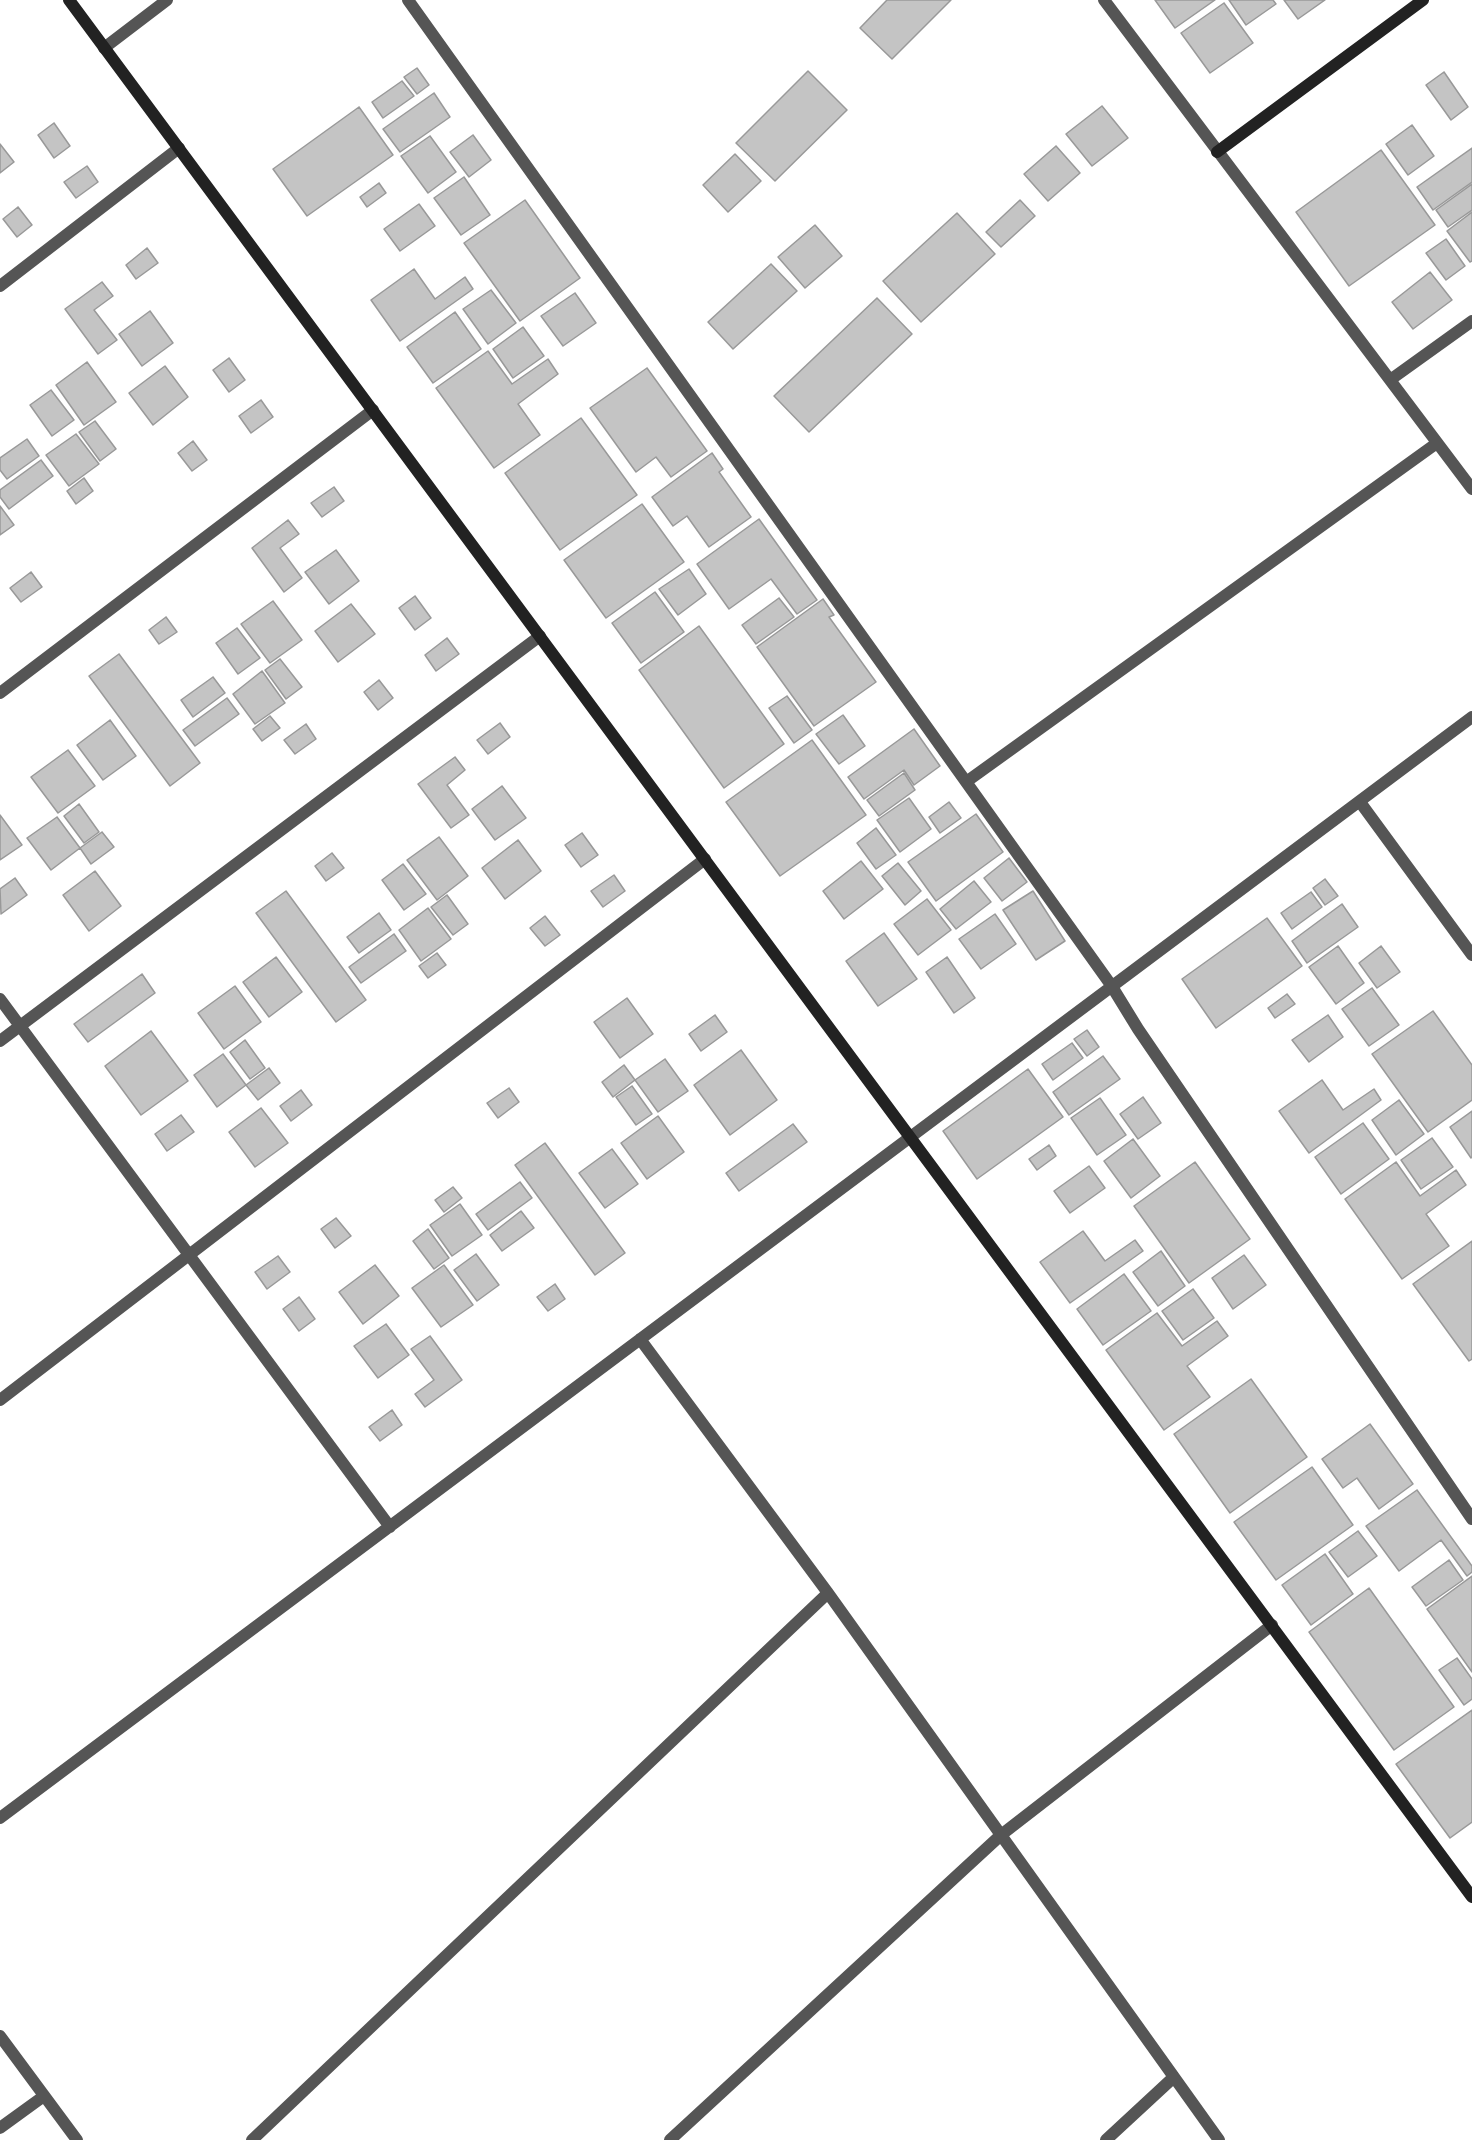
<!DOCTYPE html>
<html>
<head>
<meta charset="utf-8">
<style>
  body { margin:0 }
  canvas { display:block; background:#fff }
</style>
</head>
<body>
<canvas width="1472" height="2140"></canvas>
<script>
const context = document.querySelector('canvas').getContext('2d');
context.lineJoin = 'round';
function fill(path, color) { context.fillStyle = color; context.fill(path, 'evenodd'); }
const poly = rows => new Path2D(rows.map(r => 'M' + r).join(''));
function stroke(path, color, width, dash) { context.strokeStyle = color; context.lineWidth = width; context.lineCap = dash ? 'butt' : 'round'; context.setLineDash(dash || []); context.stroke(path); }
const building = poly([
  [887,0,951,0,892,59,860,28,887,0],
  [1155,0,1215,0,1175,28,1155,0],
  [1229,0,1273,0,1276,4,1246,25,1229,0],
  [1284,0,1325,0,1298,19,1284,0],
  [1224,3,1253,43,1210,73,1181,33,1224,3],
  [417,68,429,85,417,94,404,77,417,68],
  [808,71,847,110,775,181,736,143,808,71],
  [1444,72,1468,107,1451,120,1426,85,1444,72],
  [402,81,414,96,383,118,372,102,402,81],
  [434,93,450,117,400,152,383,129,434,93],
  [1102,106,1128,138,1092,166,1066,134,1102,106],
  [359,107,393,155,307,216,273,169,359,107],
  [54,123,70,146,54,158,38,135,54,123],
  [1412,125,1434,156,1408,175,1386,144,1412,125],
  [473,135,491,160,469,177,450,152,473,135],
  [430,136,456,172,428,193,401,156,430,136],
  [0,144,14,162,0,173,0,144],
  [1056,146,1080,173,1048,201,1024,174,1056,146],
  [1472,148,1472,182,1433,210,1417,187,1472,148],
  [1381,150,1435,225,1349,286,1296,212,1381,150],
  [735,154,761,181,728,212,703,185,735,154],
  [87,166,98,182,76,198,64,182,87,166],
  [464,177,490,215,461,235,434,198,464,177],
  [379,183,386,193,367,207,360,197,379,183],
  [1472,184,1472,210,1448,227,1436,210,1472,184],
  [525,200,580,278,520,321,464,243,525,200],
  [1020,200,1035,216,1001,247,986,232,1020,200],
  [419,204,435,226,400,251,384,229,419,204],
  [18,207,32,225,17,237,3,219,18,207],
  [1472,212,1472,261,1470,262,1447,231,1472,212],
  [957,213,995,254,921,322,883,281,957,213],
  [815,225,842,256,805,288,778,257,815,225],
  [1446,239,1465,266,1446,280,1426,253,1446,239],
  [147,248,158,263,136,279,126,265,147,248],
  [771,264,797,291,733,349,708,322,771,264],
  [414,269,435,299,465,277,473,289,400,341,371,300,414,269],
  [1430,272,1452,300,1413,329,1392,302,1430,272],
  [102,282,113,296,94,310,117,340,98,354,65,309,102,282],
  [491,290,516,323,488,344,463,309,491,290],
  [575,293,596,323,563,346,541,316,575,293],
  [877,298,912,334,809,432,774,396,877,298],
  [150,311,173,343,142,366,119,334,150,311],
  [455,312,481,349,433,383,407,347,455,312],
  [523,327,544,356,513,378,493,349,523,327],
  [488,351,512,384,548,359,558,374,518,404,540,435,494,468,436,388,488,351],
  [229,358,245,380,229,392,213,370,229,358],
  [87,362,116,402,84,425,56,385,87,362],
  [165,366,188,397,153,425,129,393,165,366],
  [647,368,707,451,671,477,656,457,636,472,590,408,647,368],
  [51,390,74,420,52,436,30,405,51,390],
  [261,400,273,417,251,433,239,416,261,400],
  [581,418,637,495,560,550,505,473,581,418],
  [95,421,116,449,100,461,79,432,95,421],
  [76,434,99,464,69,486,46,455,76,434],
  [27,439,39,456,7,479,0,470,0,458,27,439],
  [193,441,207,460,192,471,178,453,193,441],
  [712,453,723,469,719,472,751,517,709,547,687,516,673,526,652,497,712,453],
  [41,460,53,476,9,509,0,497,0,490,41,460],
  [84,478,93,491,76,504,67,491,84,478],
  [334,487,344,501,322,517,311,503,334,487],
  [642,504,684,562,606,618,564,560,642,504],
  [0,506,14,525,0,535,0,506],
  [759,519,817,600,797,614,771,579,729,609,697,564,759,519],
  [288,520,299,534,280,548,302,578,284,592,252,548,288,520],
  [336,550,359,581,329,604,305,572,336,550],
  [689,569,706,594,678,615,659,589,689,569],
  [31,572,42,587,21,602,10,588,31,572],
  [655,592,684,632,641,663,612,623,655,592],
  [415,596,431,618,415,630,399,608,415,596],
  [779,598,794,617,756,644,742,625,779,598],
  [823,599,834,615,829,617,876,682,814,726,757,647,823,599],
  [273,601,302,640,270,663,241,624,273,601],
  [351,604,375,634,338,662,315,631,351,604],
  [166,617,177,632,159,644,149,630,166,617],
  [699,626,784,744,724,788,639,670,699,626],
  [237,628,260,658,238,674,216,643,237,628],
  [447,638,459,654,436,671,425,655,447,638],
  [119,654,200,763,170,786,89,676,119,654],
  [280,659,302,687,286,699,265,670,280,659],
  [262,671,285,703,255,724,233,694,262,671],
  [213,677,225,693,193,717,181,700,213,677],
  [379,680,393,698,378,710,364,692,379,680],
  [787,696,812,730,794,743,769,708,787,696],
  [227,698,239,714,195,746,183,730,227,698],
  [843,715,865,746,839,764,816,734,843,715],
  [270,716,280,728,262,741,253,729,270,716],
  [110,720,136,756,103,780,77,745,110,720],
  [500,723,510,737,488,754,477,740,500,723],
  [306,724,316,739,295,754,284,740,306,724],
  [914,729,940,766,914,785,904,770,864,799,848,777,914,729],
  [812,740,866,815,780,876,726,802,812,740],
  [68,750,95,786,58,813,31,777,68,750],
  [455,757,465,770,447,785,469,815,451,828,418,784,455,757],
  [904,773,915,790,879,816,867,800,904,773],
  [502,786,526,818,495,840,472,809,502,786],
  [909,798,931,829,900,852,877,820,909,798],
  [949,802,961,818,940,833,929,817,949,802],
  [79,804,99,832,84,843,64,816,79,804],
  [976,814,1003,852,936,901,908,862,976,814],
  [0,815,22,845,0,860,0,815],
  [57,817,80,848,51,870,27,838,57,817],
  [876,828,896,855,876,869,857,843,876,828],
  [102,832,114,847,91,864,80,848,102,832],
  [582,833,598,855,581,867,565,845,582,833],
  [439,837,468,876,437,900,407,860,439,837],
  [518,840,541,871,505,899,482,868,518,840],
  [332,853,344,868,326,881,315,866,332,853],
  [1009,858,1027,882,1002,901,984,878,1009,858],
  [861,861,883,889,844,919,823,891,861,861],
  [898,863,921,891,905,905,882,876,898,863],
  [403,864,426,894,404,910,382,880,403,864],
  [95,871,121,906,89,931,63,895,95,871],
  [614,875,625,891,603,907,591,891,614,875],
  [15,878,27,895,1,914,0,889,15,878],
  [1325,879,1338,896,1325,905,1313,888,1325,879],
  [974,881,991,902,956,929,940,909,974,881],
  [286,891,366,1000,336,1022,256,913,286,891],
  [1033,891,1065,941,1036,960,1003,910,1033,891],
  [1311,892,1322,907,1292,929,1281,913,1311,892],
  [447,895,468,924,453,935,431,907,447,895],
  [927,899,951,930,918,955,894,924,927,899],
  [1342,904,1358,927,1307,963,1292,941,1342,904],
  [428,908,451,939,421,961,399,930,428,908],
  [379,913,391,930,359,953,347,937,379,913],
  [995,914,1016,944,981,969,959,939,995,914],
  [545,916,560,935,545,946,530,928,545,916],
  [1267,918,1302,966,1216,1028,1182,979,1267,918],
  [884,933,917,979,878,1006,846,961,884,933],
  [394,934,406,951,361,983,349,967,394,934],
  [1338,946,1364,983,1336,1004,1309,967,1338,946],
  [1381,946,1400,972,1377,988,1359,963,1381,946],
  [437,953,446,965,428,978,419,966,437,953],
  [276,957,302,992,269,1017,243,982,276,957],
  [947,957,975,998,954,1013,926,972,947,957],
  [142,974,155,993,88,1042,74,1024,142,974],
  [235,986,261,1022,224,1049,198,1013,235,986],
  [1372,988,1399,1025,1369,1046,1342,1009,1372,988],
  [1287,994,1295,1004,1275,1018,1268,1008,1287,994],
  [627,998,653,1034,620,1058,594,1022,627,998],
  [1433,1011,1472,1065,1472,1100,1428,1132,1372,1054,1433,1011],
  [715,1015,727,1032,701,1051,689,1034,715,1015],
  [1328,1015,1343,1037,1309,1062,1292,1040,1328,1015],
  [1087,1030,1099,1047,1087,1056,1074,1039,1087,1030],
  [151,1031,188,1081,141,1115,105,1066,151,1031],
  [245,1040,265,1068,250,1079,230,1052,245,1040],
  [1072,1043,1083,1058,1053,1080,1042,1064,1072,1043],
  [741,1050,777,1100,730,1135,694,1085,741,1050],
  [223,1054,246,1085,217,1107,194,1075,223,1054],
  [1103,1056,1120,1079,1069,1115,1053,1092,1103,1056],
  [665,1059,688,1091,658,1112,635,1080,665,1059],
  [624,1065,635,1080,613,1097,602,1082,624,1065],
  [269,1068,280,1083,258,1100,246,1085,269,1068],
  [1028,1069,1063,1117,977,1179,943,1131,1028,1069],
  [1322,1080,1343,1110,1374,1089,1381,1100,1309,1153,1279,1111,1322,1080],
  [632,1086,652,1114,636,1125,616,1097,632,1086],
  [509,1088,519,1102,498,1118,487,1103,509,1088],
  [301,1090,312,1105,291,1121,280,1106,301,1090],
  [1143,1097,1161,1123,1138,1139,1120,1114,1143,1097],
  [1100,1098,1126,1135,1097,1155,1071,1118,1100,1098],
  [1399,1100,1424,1134,1396,1155,1372,1120,1399,1100],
  [261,1108,288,1143,255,1167,229,1132,261,1108],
  [1472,1111,1472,1157,1471,1158,1450,1127,1472,1111],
  [181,1115,194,1132,167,1151,155,1134,181,1115],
  [658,1116,684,1152,647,1179,621,1143,658,1116],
  [1363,1123,1389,1159,1341,1194,1315,1157,1363,1123],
  [793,1124,807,1142,739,1191,726,1173,793,1124],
  [1432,1138,1453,1167,1421,1189,1401,1160,1432,1138],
  [1133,1139,1160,1176,1131,1198,1104,1161,1133,1139],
  [545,1143,625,1253,595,1275,515,1165,545,1143],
  [1049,1145,1056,1156,1037,1170,1029,1159,1049,1145],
  [612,1149,638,1184,605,1208,579,1173,612,1149],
  [1195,1162,1250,1239,1189,1283,1134,1206,1195,1162],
  [1396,1162,1420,1196,1456,1170,1466,1185,1426,1214,1449,1246,1402,1279,1345,1199,1396,1162],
  [1089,1166,1105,1188,1070,1213,1054,1191,1089,1166],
  [520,1182,532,1198,488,1230,476,1214,520,1182],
  [453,1187,462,1198,444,1212,435,1200,453,1187],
  [460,1204,482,1235,452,1256,430,1225,460,1204],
  [521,1211,534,1228,502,1251,490,1235,521,1211],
  [336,1218,351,1236,335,1248,321,1229,336,1218],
  [428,1229,449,1258,434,1269,413,1241,428,1229],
  [1083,1231,1105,1261,1135,1240,1143,1251,1070,1303,1040,1262,1083,1231],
  [1472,1241,1472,1359,1469,1361,1413,1284,1472,1241],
  [1161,1251,1185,1286,1158,1306,1133,1272,1161,1251],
  [476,1254,499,1285,477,1301,454,1270,476,1254],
  [1244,1255,1266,1285,1233,1309,1212,1278,1244,1255],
  [278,1256,290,1272,267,1289,255,1272,278,1256],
  [375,1265,399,1296,363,1324,339,1292,375,1265],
  [444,1265,473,1305,441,1327,412,1288,444,1265],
  [1124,1274,1151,1311,1103,1345,1077,1309,1124,1274],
  [555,1284,565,1299,548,1311,537,1297,555,1284],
  [1193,1289,1214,1318,1183,1340,1162,1311,1193,1289],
  [299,1297,315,1319,299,1331,283,1309,299,1297],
  [1157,1313,1182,1346,1217,1321,1228,1336,1187,1366,1210,1397,1164,1430,1106,1350,1157,1313],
  [386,1324,409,1355,378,1378,354,1346,386,1324],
  [430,1336,462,1380,425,1407,415,1394,434,1380,411,1349,430,1336],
  [1251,1379,1307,1457,1230,1513,1174,1434,1251,1379],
  [392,1410,402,1425,380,1441,369,1427,392,1410],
  [1370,1424,1413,1484,1379,1509,1357,1478,1343,1488,1322,1459,1370,1424],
  [1312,1467,1353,1525,1276,1580,1234,1522,1312,1467],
  [1417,1490,1472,1566,1472,1572,1467,1576,1441,1540,1399,1571,1366,1526,1417,1490],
  [1358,1531,1377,1556,1348,1577,1329,1552,1358,1531],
  [1325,1554,1353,1594,1311,1625,1282,1585,1325,1554],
  [1449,1560,1463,1580,1426,1606,1412,1587,1449,1560],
  [1472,1576,1472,1672,1427,1609,1472,1576],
  [1369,1588,1454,1707,1394,1750,1309,1632,1369,1588],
  [1457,1658,1472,1679,1472,1699,1464,1705,1439,1670,1457,1658],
  [1472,1710,1472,1822,1450,1838,1396,1764,1472,1710]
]);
fill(building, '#c4c4c4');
stroke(building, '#999', 1.5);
stroke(poly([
  [408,0,1111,985,1138,1029,1472,1519],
  [1104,0,1472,489],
  [104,48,167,0],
  [0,286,179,148],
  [1390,380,1472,321],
  [0,693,373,410],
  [966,782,1437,443],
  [1360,802,1472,955],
  [0,999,390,1527],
  [0,1041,540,636],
  [640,1339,828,1593,1219,2140],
  [0,1400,705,859],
  [0,1818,1472,717],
  [0,2036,77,2140],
  [0,2128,44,2096],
  [252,2140,828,1593],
  [670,2140,1001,1835,1272,1625],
  [1106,2140,1174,2077]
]), '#555', 12);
stroke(poly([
  [69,0,1472,1897],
  [1217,152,1423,0]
]), '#222', 12);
</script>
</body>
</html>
